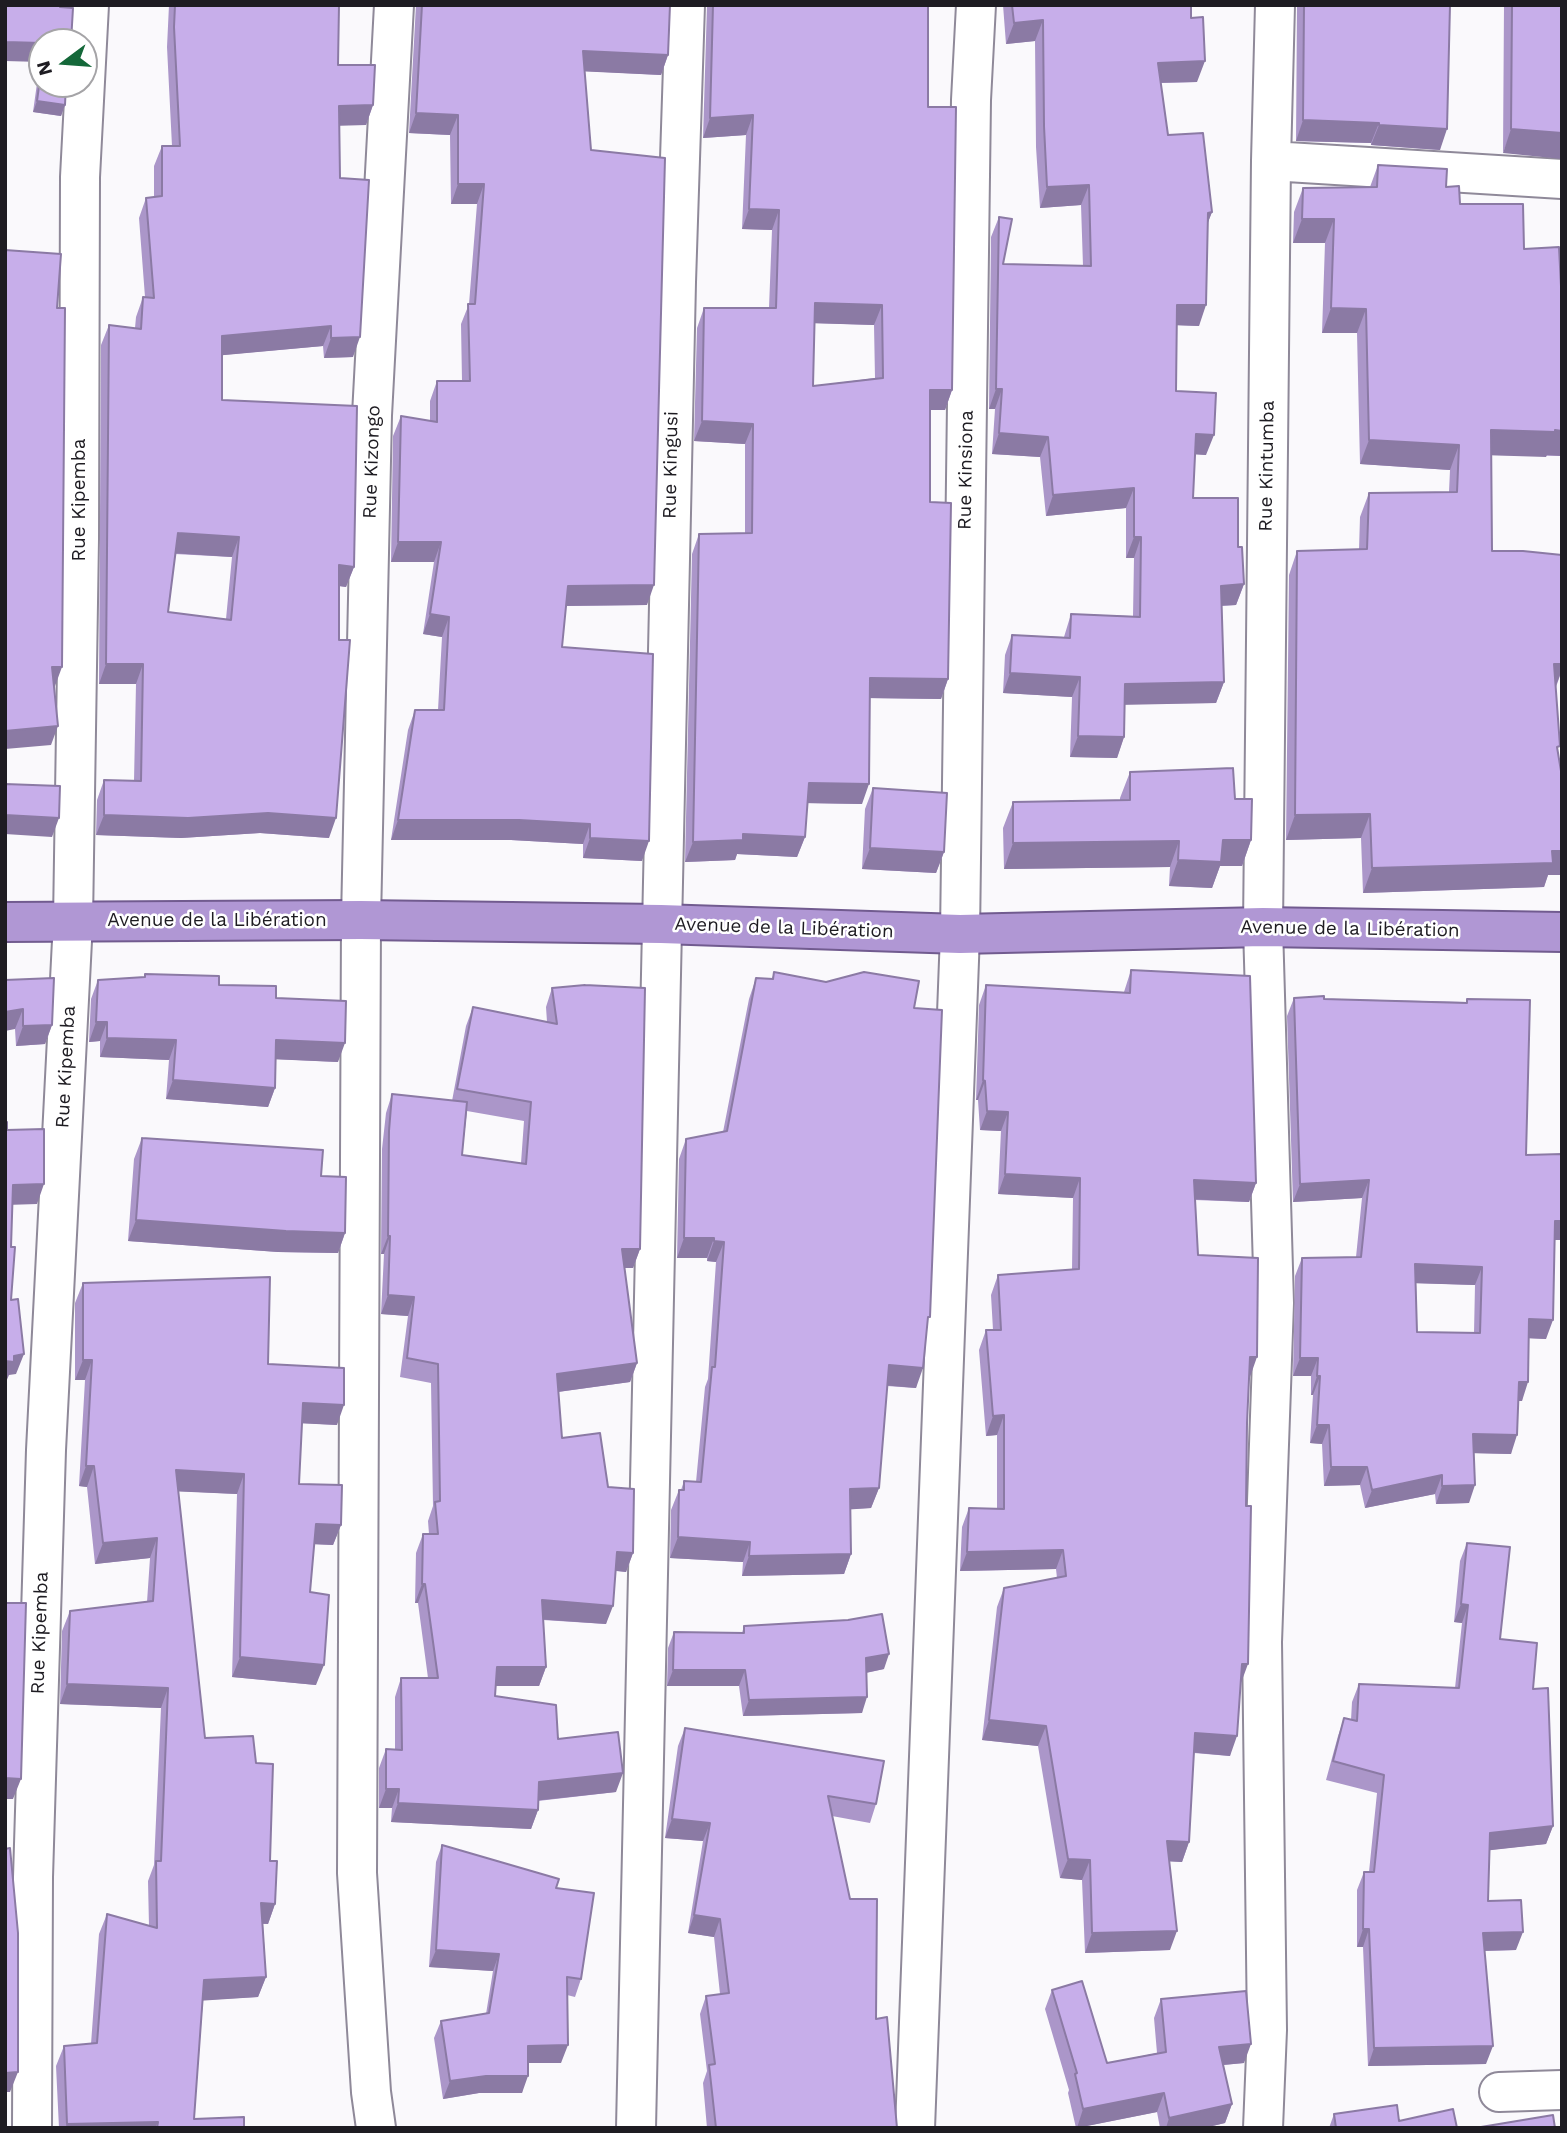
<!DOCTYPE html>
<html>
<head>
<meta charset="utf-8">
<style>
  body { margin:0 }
  #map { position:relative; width:1567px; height:2133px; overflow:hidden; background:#faf9fc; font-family:"Work Sans",sans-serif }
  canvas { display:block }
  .frame { position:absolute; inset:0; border:7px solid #1e1c22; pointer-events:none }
  .north { position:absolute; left:28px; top:28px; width:70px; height:70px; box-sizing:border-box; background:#fff; border:2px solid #a5a4a7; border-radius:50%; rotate:254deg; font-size:19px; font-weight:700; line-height:28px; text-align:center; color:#1e1c22 }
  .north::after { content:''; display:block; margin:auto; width:24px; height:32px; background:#146839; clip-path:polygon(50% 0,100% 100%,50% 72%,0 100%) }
</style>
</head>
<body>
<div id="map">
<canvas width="1567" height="2133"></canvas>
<div class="frame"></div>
<div class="north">N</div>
</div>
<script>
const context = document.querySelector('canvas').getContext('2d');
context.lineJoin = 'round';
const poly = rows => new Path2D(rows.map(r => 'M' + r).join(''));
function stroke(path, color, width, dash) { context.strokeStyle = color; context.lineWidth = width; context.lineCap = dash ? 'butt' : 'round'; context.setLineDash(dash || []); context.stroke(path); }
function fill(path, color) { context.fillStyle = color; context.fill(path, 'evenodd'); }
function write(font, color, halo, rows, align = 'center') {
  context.font = font + ' "Work Sans",sans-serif'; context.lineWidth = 5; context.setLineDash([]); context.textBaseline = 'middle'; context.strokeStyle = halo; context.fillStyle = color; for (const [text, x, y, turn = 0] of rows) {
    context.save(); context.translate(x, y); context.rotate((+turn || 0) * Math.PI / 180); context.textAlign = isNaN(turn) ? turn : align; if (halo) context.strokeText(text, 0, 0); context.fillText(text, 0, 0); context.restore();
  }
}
const minor = poly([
  [1271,161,1562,179],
  [1499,2092,1562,2090],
  [32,2128,33,1877,46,1450,73,921,79,539,80,177,89,5],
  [376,2128,371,2092,357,1873,361,920,372,415,394,5],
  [636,2128,676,282,685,5],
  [915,2128,960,934,971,100,976,5],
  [1263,2128,1267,2030,1262,1642,1274,1303,1263,927,1271,161,1275,5]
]);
const trunk = poly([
  [5,922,361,920,661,924,960,934,1263,927,1562,932]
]);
stroke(minor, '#8f8999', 42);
stroke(trunk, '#715b8f', 42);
stroke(minor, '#fff', 38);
stroke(trunk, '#b097d4', 38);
fill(poly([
  [169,5,339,5,338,65,373,105,366,125,339,125,340,178,353,357,324,358,323,346,222,355,222,400,354,567,346,587,339,586,329,838,260,833,181,838,96,835,97,800,104,780,134,781,136,684,99,684,101,345,109,325,135,328,136,317,143,297,145,297,139,218,146,198,154,197,154,166,162,146,172,146,167,47],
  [175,554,232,557,226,619,168,612],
  [416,5,670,5,668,55,661,75,584,71,591,150,647,605,566,606,562,647,642,861,583,858,583,844,511,840,391,840,408,730,415,710,438,710,442,637,423,634,434,562,391,562,393,436,401,416,430,421,430,401,437,381,462,381,461,324,469,304,477,204,451,204,450,135,409,133],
  [707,5,928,5,928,107,952,390,945,410,930,410,930,502,948,679,941,699,870,698,862,804,807,803,805,837,797,857,737,854,735,860,685,862,692,554,699,534,745,533,745,444,694,441,697,328,704,308,769,308,772,230,742,229,746,135,703,138],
  [814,323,874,325,875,378,813,386],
  [1003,5,1191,5,1197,82,1161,83,1168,135,1212,212,1207,224,1199,326,1177,325,1176,391,1206,455,1195,454,1193,498,1238,547,1244,584,1236,605,1222,606,1224,682,1216,703,1125,704,1124,737,1117,758,1070,757,1072,697,1003,693,1005,655,1012,635,1064,637,1071,614,1133,616,1134,558,1126,558,1126,508,1046,516,1040,457,992,454,995,409,989,409,991,237,999,217,1003,264,1083,266,1081,205,1040,208,1036,147,1035,41,1006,44],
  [1450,5,1440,150,1371,145,1371,143,1296,141,1297,6],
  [1504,5,1562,5,1503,153],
  [42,42,65,105,61,116,33,112,39,69,41,62],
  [1378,165,1446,187,1460,204,1524,249,1562,306,1562,456,1491,455,1492,551,1562,555,1562,670,1556,687,1558,753,1548,875,1544,887,1363,893,1361,838,1286,840,1289,575,1297,551,1359,550,1360,517,1369,493,1449,492,1450,470,1360,464,1357,333,1322,333,1325,243,1293,243,1294,212,1303,188,1370,187],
  [1130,772,1235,799,1251,840,1242,866,1220,866,1212,888,1169,886,1170,867,1004,869,1003,828,1013,802,1120,800,1120,798],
  [873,788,944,852,936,873,862,869,865,809],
  [1131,970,1256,1183,1249,1202,1195,1200,1198,1255,1249,1377,1247,1423,1241,1683,1230,1756,1194,1753,1189,1842,1182,1862,1169,1861,1170,1950,1085,1953,1082,1880,1060,1878,1038,1746,982,1740,997,1607,1004,1588,1057,1578,1056,1569,960,1571,962,1527,969,1508,997,1509,997,1435,986,1436,979,1350,986,1330,993,1330,991,1295,998,1275,1072,1270,1073,1198,998,1194,1001,1131,980,1130,978,1100,976,1100,979,1005,986,985,1124,992],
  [774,972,914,1008,927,1326,916,1388,887,1386,879,1488,871,1508,850,1509,851,1554,844,1574,742,1576,743,1562,670,1558,671,1510,679,1490,681,1490,684,1481,696,1482,705,1387,708,1379,716,1262,707,1261,707,1258,677,1258,679,1159,686,1139,723,1132,749,999,756,978,772,979],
  [145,974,219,985,276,998,338,1062,275,1059,275,1088,268,1107,166,1099,169,1060,100,1057,100,1041,89,1042,91,999,98,980,144,977],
  [5,980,52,1025,45,1044,16,1046,15,1029],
  [552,988,640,1249,633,1268,624,1268,637,1363,630,1382,558,1392,562,1438,608,1487,633,1553,626,1572,616,1571,606,1624,543,1620,546,1667,539,1686,495,1686,495,1696,558,1739,616,1792,538,1801,538,1810,531,1829,391,1822,392,1808,379,1808,379,1768,386,1749,395,1750,395,1697,401,1678,428,1678,418,1603,415,1603,416,1553,423,1534,429,1534,428,1521,433,1506,431,1383,400,1377,408,1316,381,1314,384,1254,381,1254,382,1149,386,1113,392,1094,452,1101,466,1026,473,1007,547,1022,546,1007],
  [467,1111,524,1121,521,1163,462,1155],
  [1294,998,1466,1002,1467,999,1526,1155,1562,1154,1562,1240,1555,1240,1546,1339,1529,1338,1522,1401,1518,1401,1511,1454,1474,1453,1469,1503,1436,1504,1435,1494,1365,1508,1360,1485,1324,1486,1322,1444,1310,1443,1313,1395,1311,1395,1311,1376,1293,1376,1295,1276,1302,1258,1356,1257,1362,1198,1293,1202,1287,1016],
  [1416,1283,1475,1285,1474,1333,1417,1332],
  [142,1138,345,1233,338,1253,278,1252,128,1241,134,1159],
  [83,1283,268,1364,337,1425,302,1423,299,1484,341,1525,333,1545,314,1544,310,1592,316,1685,232,1677,237,1494,178,1491,205,1738,256,1763,270,1861,275,1904,268,1924,263,1924,266,1977,258,1997,203,2000,194,2119,244,2128,59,2128,56,2066,64,2046,91,2044,99,1934,107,1914,149,1926,148,1881,154,1865,161,1708,60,1704,62,1631,70,1611,147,1602,150,1558,95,1564,87,1487,79,1486,85,1380,75,1380,75,1303],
  [1467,1543,1500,1639,1533,1689,1553,1826,1546,1844,1489,1850,1488,1901,1516,1950,1485,1951,1486,2064,1368,2066,1363,1947,1357,1947,1357,1890,1364,1872,1369,1872,1377,1793,1326,1780,1338,1736,1344,1718,1351,1720,1352,1702,1359,1684,1455,1688,1462,1623,1454,1622,1460,1561],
  [744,1626,884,1669,866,1673,862,1713,743,1716,739,1686,667,1686,668,1648,674,1632,742,1633],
  [685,1728,876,1804,870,1823,832,1816,876,2019,897,2128,707,2128,703,2083,707,2071,700,2014,706,1996,720,1994,714,1937,688,1933,703,1841,665,1838,678,1746],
  [442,1845,556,1888,581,1979,575,1997,567,1995,561,2063,528,2063,522,2093,479,2093,443,2099,434,2038,441,2021,486,2014,493,1971,429,1967,436,1862],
  [1052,1990,1107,2063,1157,2053,1154,2018,1161,1999,1244,2063,1223,2065,1232,2104,1225,2123,1204,2128,1160,2128,1157,2112,1076,2128,1068,2093,1069,2090,1045,2009],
  [1334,2114,1399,2121,1457,2128,1329,2128]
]), '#ab96c9');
fill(poly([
  [1043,20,1035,41,1006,44,1014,23],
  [5,42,42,43,41,62,5,61],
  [583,51,668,55,661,75,576,71],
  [1205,61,1197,82,1150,83,1158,63],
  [37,101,65,105,61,116,33,112],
  [373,105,366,125,332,126,339,106],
  [416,113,458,115,450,135,409,133],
  [753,115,746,135,703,138,710,118],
  [1303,120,1379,123,1371,143,1296,141],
  [1379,125,1447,129,1440,150,1371,145],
  [1511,129,1562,133,1562,159,1503,153],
  [458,184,484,184,477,204,451,204],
  [1089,185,1081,205,1040,208,1047,187],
  [749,209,779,210,772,230,742,229],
  [1212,212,1204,233,1208,213],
  [1302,219,1334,219,1325,243,1293,243],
  [815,303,882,305,874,325,807,323],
  [1177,305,1206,305,1199,326,1169,325],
  [1331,308,1366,309,1357,333,1322,333],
  [331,326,323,346,214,356,222,336],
  [360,337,353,357,324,358,331,338],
  [996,389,1002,389,995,409,989,409],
  [930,390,952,390,945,410,922,410],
  [702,421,753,424,745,444,694,441],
  [1491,430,1562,431,1562,456,1547,455,1546,457,1482,455],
  [999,433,1048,437,1040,457,992,454],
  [1196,434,1214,435,1206,455,1189,454],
  [1369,440,1459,445,1450,470,1360,464],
  [1134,488,1126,508,1046,516,1053,495],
  [178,533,239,537,232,557,170,553],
  [1134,537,1141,537,1134,558,1126,558],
  [398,542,441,542,434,562,391,562],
  [339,565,354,567,346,587,332,585],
  [1244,584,1236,605,1214,606,1221,586],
  [654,585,647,605,560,606,568,586],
  [430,614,449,617,442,637,423,634],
  [106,664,143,664,136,684,99,684],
  [1554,664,1562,664,1562,670,1555,688],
  [52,667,62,667,55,686,45,686],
  [1010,673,1080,677,1072,697,1003,693],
  [870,678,948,679,941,699,863,698],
  [1224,682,1216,703,1118,705,1125,684],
  [58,726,51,745,5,749,5,731],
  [1078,736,1124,737,1117,758,1070,757],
  [809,783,869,784,862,804,801,803],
  [268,813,336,818,329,838,260,833,181,838,96,835,104,815],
  [1370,814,1361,838,1286,840,1295,815],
  [5,815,59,818,52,837,5,834],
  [398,820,519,820,590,824,583,844,511,840,391,840],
  [743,834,805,837,797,857,737,854,735,860,685,862,693,842],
  [590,838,649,841,642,861,583,858],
  [1223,840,1251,840,1242,866,1220,866,1212,888,1169,886,1178,860],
  [1179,841,1170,867,1004,869,1013,843],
  [870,848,944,852,936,873,862,869],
  [1552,851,1562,851,1562,875,1548,875,1544,887,1363,893,1372,868],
  [23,1009,15,1029,5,1031,5,1012],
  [96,1022,107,1022,100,1041,89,1042],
  [52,1025,45,1044,16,1046,23,1026],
  [107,1038,176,1040,169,1060,100,1057],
  [276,1040,345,1043,338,1062,269,1059],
  [173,1080,275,1088,268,1107,166,1099],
  [983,1080,985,1081,978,1100,976,1100],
  [987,1111,1008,1112,1001,1131,980,1130],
  [1005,1174,1080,1178,1073,1198,998,1194],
  [1194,1180,1256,1183,1249,1202,1187,1199],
  [1369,1180,1362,1198,1293,1202,1300,1184],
  [44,1184,37,1204,6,1205,13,1185],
  [136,1220,345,1233,338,1253,278,1252,128,1241],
  [1555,1221,1562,1221,1562,1240,1549,1240],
  [388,1236,390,1236,384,1254,381,1254],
  [684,1238,714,1238,707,1258,677,1258],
  [714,1241,724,1242,716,1262,707,1261],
  [622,1249,640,1249,633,1268,615,1268],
  [1415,1264,1482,1267,1475,1285,1408,1283],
  [388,1295,414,1297,408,1316,381,1314],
  [1529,1319,1553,1320,1546,1339,1522,1338],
  [24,1354,16,1374,9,1375,6,1382,5,1382,5,1361,14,1356],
  [1250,1357,1257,1357,1250,1377],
  [1300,1358,1318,1358,1311,1376,1293,1376],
  [83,1360,92,1360,85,1380,75,1380],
  [637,1363,630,1382,550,1393,557,1374],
  [889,1365,923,1368,916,1388,881,1385],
  [1317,1376,1320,1376,1313,1395,1311,1395],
  [1519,1382,1528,1382,1522,1401,1512,1401],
  [303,1403,344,1405,337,1425,295,1423],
  [1004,1415,997,1435,986,1436,993,1416],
  [1317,1425,1329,1425,1322,1444,1310,1443],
  [1473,1434,1517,1435,1511,1454,1467,1453],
  [86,1466,94,1466,87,1487,79,1486],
  [1331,1467,1367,1467,1360,1485,1324,1486],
  [176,1470,244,1474,237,1494,168,1491],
  [1442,1475,1435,1494,1365,1508,1372,1490],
  [1475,1485,1469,1503,1436,1504,1442,1486],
  [879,1488,871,1508,842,1510,850,1489],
  [316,1524,341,1525,333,1545,309,1544],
  [678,1537,750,1542,743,1562,670,1558],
  [157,1538,150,1558,95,1564,103,1543],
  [1063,1550,1056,1569,960,1571,967,1552],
  [617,1552,633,1553,626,1572,610,1570],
  [851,1554,844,1574,742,1576,749,1556],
  [422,1584,425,1584,418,1603,415,1603],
  [542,1600,613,1606,606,1624,535,1619],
  [1461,1604,1468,1605,1462,1623,1454,1622],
  [889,1654,884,1669,860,1674,866,1658],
  [240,1657,324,1665,316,1685,232,1677],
  [1242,1664,1248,1664,1241,1683],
  [497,1667,546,1667,539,1686,490,1686],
  [673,1670,745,1670,739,1686,667,1686],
  [67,1684,168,1688,161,1708,60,1704],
  [867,1697,862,1713,743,1716,749,1700],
  [989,1720,1046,1726,1038,1746,982,1740],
  [1195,1733,1237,1736,1230,1756,1188,1752],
  [623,1773,616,1792,533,1801,539,1782],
  [5,1778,21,1779,13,1799,5,1799],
  [386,1789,399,1789,392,1808,379,1808],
  [398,1803,538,1810,531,1829,391,1822],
  [672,1819,710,1823,703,1841,665,1838],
  [1553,1826,1546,1844,1483,1851,1490,1833],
  [1167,1841,1189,1842,1182,1862,1160,1861],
  [1068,1859,1090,1860,1082,1880,1060,1878],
  [261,1903,275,1904,268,1924,254,1923],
  [694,1915,720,1919,714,1937,688,1933],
  [1363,1929,1369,1929,1363,1947,1357,1947],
  [1177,1931,1170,1950,1085,1953,1092,1933],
  [1523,1932,1516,1950,1477,1951,1483,1933],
  [436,1950,499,1954,493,1971,429,1967],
  [266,1977,258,1997,197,2001,204,1980],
  [1251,2044,1244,2063,1212,2066,1219,2047],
  [568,2045,561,2063,522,2063,528,2046],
  [1493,2046,1486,2064,1368,2066,1374,2048],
  [18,2072,10,2092,5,2092,5,2073],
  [486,2076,528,2076,522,2093,479,2093,443,2099,450,2081],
  [1164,2093,1157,2112,1077,2128,1083,2109],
  [1232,2104,1225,2123,1204,2128,1166,2128,1169,2118],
  [158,2122,155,2128,65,2128,67,2124]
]), '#8b7aa4');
const building = poly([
  [5,5,60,5,60,7,73,8,71,42,42,42,42,43,5,42,5,5],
  [175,5,339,5,338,65,375,65,373,105,339,106,340,178,369,180,360,337,331,338,331,326,222,336,222,400,357,406,354,567,339,565,339,640,350,640,336,818,268,813,188,818,104,815,104,780,141,781,143,664,106,664,109,325,141,329,143,297,154,298,146,198,162,196,162,146,180,146,174,27,175,5],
  [178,533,239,537,231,620,168,612,178,533],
  [422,5,670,5,668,55,583,51,591,150,665,158,654,585,568,586,562,647,653,654,649,841,590,838,590,824,519,820,398,820,415,710,444,710,449,617,430,614,441,542,398,542,401,416,437,422,437,381,470,381,468,304,475,304,484,184,458,184,458,115,416,113,422,5],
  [713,5,928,5,928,107,956,107,952,390,930,390,930,502,951,503,948,679,870,678,869,784,809,783,805,837,743,834,743,840,693,842,699,534,752,533,753,424,702,421,704,308,776,308,779,210,749,209,753,115,710,118,713,5],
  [815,303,882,305,883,378,813,386,815,303],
  [1012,5,1191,5,1191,18,1203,17,1205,61,1158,63,1168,135,1203,133,1212,212,1208,213,1206,305,1177,305,1176,391,1216,393,1214,435,1196,434,1193,498,1238,498,1238,547,1242,547,1244,584,1221,586,1224,682,1125,684,1124,737,1078,736,1080,677,1010,673,1012,635,1070,638,1071,614,1140,617,1141,537,1134,537,1134,488,1053,495,1048,437,999,433,1002,389,996,389,999,217,1012,219,1003,264,1091,266,1089,185,1047,187,1044,126,1043,20,1014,23,1012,5],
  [1304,5,1450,5,1447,129,1379,125,1379,123,1303,120,1304,5],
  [1512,5,1562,5,1562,133,1511,129,1512,5],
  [42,64,42,84,66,84,65,105,37,101,42,64],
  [1378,165,1447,169,1446,187,1459,186,1460,204,1523,204,1524,249,1559,247,1562,306,1562,431,1555,430,1555,432,1491,430,1492,551,1523,551,1562,555,1562,664,1554,664,1560,746,1557,747,1562,777,1562,851,1552,851,1553,863,1372,868,1370,814,1295,815,1297,551,1367,549,1369,493,1457,492,1459,445,1369,440,1366,309,1331,308,1334,219,1302,219,1303,188,1377,187,1378,165],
  [5,250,61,254,57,308,65,308,62,667,52,667,58,726,5,731,5,250],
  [1233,768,1235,799,1252,799,1251,840,1223,840,1221,862,1178,860,1179,841,1013,843,1013,802,1130,800,1130,772,1233,768],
  [5,784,60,786,59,818,5,815,5,784],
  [873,788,947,793,944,852,870,848,873,788],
  [1131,970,1250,976,1256,1183,1194,1180,1198,1255,1258,1258,1257,1357,1250,1357,1247,1423,1246,1506,1251,1506,1248,1664,1242,1664,1237,1736,1195,1733,1189,1842,1167,1841,1177,1931,1092,1933,1090,1860,1068,1859,1046,1726,989,1720,1004,1588,1066,1576,1063,1550,967,1552,969,1508,1004,1509,1004,1415,993,1416,986,1330,1001,1330,998,1275,1079,1269,1080,1178,1005,1174,1008,1112,987,1111,985,1081,983,1080,986,985,1130,993,1131,970],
  [774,972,826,982,864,972,919,981,914,1008,942,1010,930,1317,928,1317,923,1368,889,1365,879,1488,850,1489,851,1554,749,1556,750,1542,678,1537,679,1490,684,1490,684,1481,701,1482,712,1367,715,1367,724,1242,714,1241,714,1238,684,1238,686,1139,727,1131,756,978,773,979,774,972],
  [145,974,219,976,219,985,276,986,276,998,346,1001,345,1043,276,1040,275,1088,173,1080,176,1040,107,1038,107,1022,96,1022,98,980,145,977,145,974],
  [54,978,52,1025,23,1026,23,1009,5,1012,5,980,54,978],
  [585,985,645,988,640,1249,622,1249,637,1363,557,1374,562,1438,600,1433,608,1487,634,1489,633,1553,617,1552,613,1606,542,1600,546,1667,497,1667,495,1696,556,1705,558,1739,618,1732,623,1773,539,1782,538,1810,398,1803,399,1789,386,1789,386,1749,402,1750,401,1678,438,1678,425,1584,422,1584,423,1534,438,1534,435,1502,440,1501,438,1364,407,1358,414,1297,388,1295,390,1236,388,1236,389,1131,392,1094,467,1102,462,1155,526,1164,531,1102,457,1089,473,1007,557,1024,552,988,585,985],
  [1324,996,1324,999,1467,1003,1467,999,1530,1000,1526,1155,1562,1154,1562,1221,1555,1221,1553,1320,1529,1319,1528,1382,1519,1382,1517,1435,1473,1434,1475,1485,1442,1486,1442,1475,1372,1490,1367,1467,1331,1467,1329,1425,1317,1425,1320,1376,1317,1376,1318,1358,1300,1358,1302,1258,1361,1257,1369,1180,1300,1184,1294,998,1324,996],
  [1415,1264,1482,1267,1480,1333,1417,1332,1415,1264],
  [5,1122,7,1122,7,1130,44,1129,44,1184,13,1185,11,1247,15,1247,11,1300,18,1299,24,1354,14,1356,14,1362,5,1361,5,1122],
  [142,1138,323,1150,321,1176,346,1177,345,1233,286,1231,136,1220,142,1138],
  [270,1277,268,1364,344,1368,344,1405,303,1403,299,1484,342,1485,341,1525,316,1524,310,1592,329,1595,324,1665,240,1657,244,1474,176,1470,205,1738,253,1736,256,1763,273,1764,270,1861,277,1861,275,1904,261,1903,266,1977,204,1980,194,2119,244,2117,244,2128,157,2128,158,2122,67,2124,64,2046,97,2043,107,1914,157,1928,156,1861,161,1861,168,1688,67,1684,70,1611,153,1601,157,1538,103,1543,94,1466,86,1466,92,1360,83,1360,83,1283,270,1277],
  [1467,1543,1510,1547,1500,1639,1537,1643,1533,1689,1548,1688,1553,1826,1490,1833,1488,1901,1521,1900,1523,1932,1483,1933,1493,2046,1374,2048,1369,1929,1363,1929,1364,1872,1374,1872,1384,1775,1333,1761,1344,1718,1357,1721,1359,1684,1459,1688,1468,1605,1461,1604,1467,1543],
  [5,1603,26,1603,21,1779,5,1778,5,1603],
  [882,1614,889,1654,866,1658,867,1697,749,1700,745,1670,673,1670,674,1632,744,1633,744,1626,848,1620,882,1614],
  [685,1728,884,1761,876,1804,828,1796,850,1899,877,1899,876,2019,887,2017,897,2128,716,2128,709,2065,715,2064,706,1996,729,1993,720,1919,694,1915,710,1823,672,1819,685,1728],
  [442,1845,559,1879,556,1888,594,1893,581,1979,567,1977,568,2045,528,2046,528,2076,486,2076,450,2081,441,2021,489,2013,499,1954,436,1950,442,1845],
  [10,1848,18,1933,18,2072,5,2073,5,1849,10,1848],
  [1082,1981,1107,2063,1166,2052,1161,1999,1246,1991,1251,2044,1219,2047,1232,2104,1169,2118,1164,2093,1083,2109,1075,2074,1077,2073,1052,1990,1082,1981],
  [1397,2105,1399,2121,1453,2109,1457,2128,1336,2128,1334,2114,1397,2105],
  [1553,2115,1555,2128,1475,2128,1553,2115]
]);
fill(building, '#c7aeea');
stroke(building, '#8b7aa4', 2);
write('19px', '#1e1c22', '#fff', [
  ["Rue Kizongo",372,462,-88],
  ["Rue Kingusi",671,465,-89],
  ["Rue Kintumba",1267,466,-89],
  ["Rue Kinsiona",966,470,-89],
  ["Rue Kipemba",79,500,-90],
  ["Avenue de la Libération",217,920],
  ["Avenue de la Libération",784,928,2],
  ["Avenue de la Libération",1350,929,1],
  ["Rue Kipemba",66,1067,-87],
  ["Rue Kipemba",40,1633,-88]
]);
</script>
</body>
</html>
